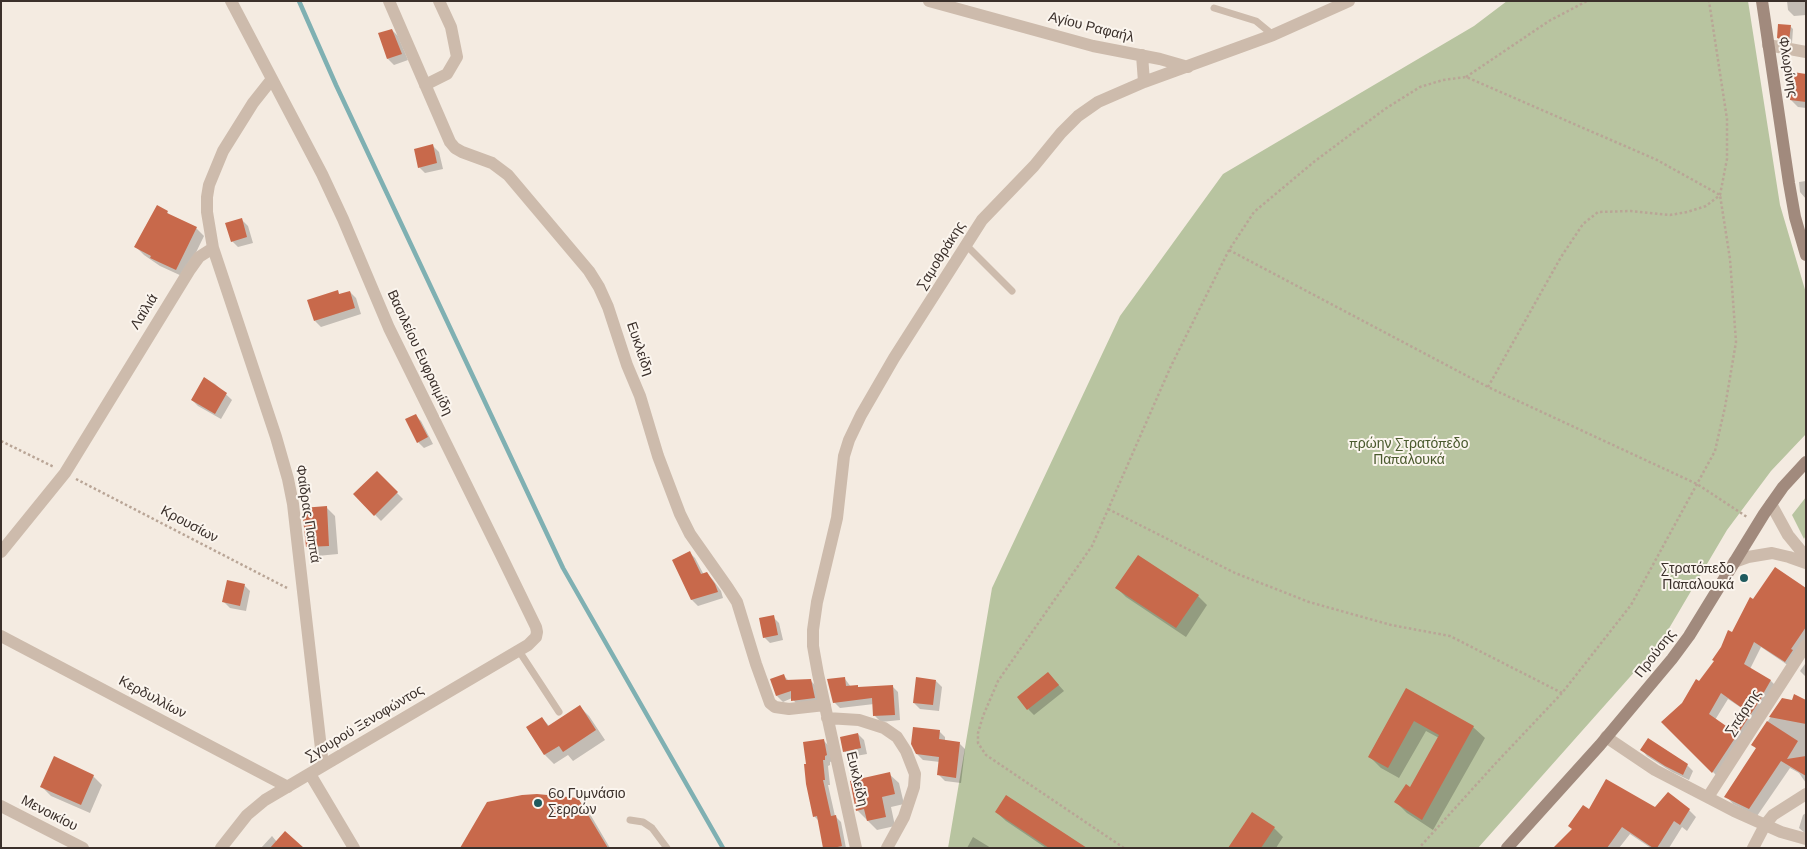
<!DOCTYPE html>
<html>
<head>
<meta charset="utf-8">
<style>
  body { margin:0 }
  #map { position:relative; width:1807px; height:849px; overflow:hidden; background:#f4ebe1; font-family:"Nunito Sans",sans-serif }
  canvas { display:block }
  .frame { position:absolute; inset:0; border:2px solid #3b302b; pointer-events:none }
</style>
</head>
<body>
<div id="map">
<canvas width="1807" height="849"></canvas>
<div class="frame"></div>
</div>
<script>
const context = document.querySelector('canvas').getContext('2d');
context.lineJoin = 'round';
function fill(path, color) { context.fillStyle = color; context.fill(path, 'evenodd'); }
const poly = rows => new Path2D(rows.map(r => 'M' + r).join(''));
function stroke(path, color, width, dash) { context.strokeStyle = color; context.lineWidth = width; context.lineCap = dash ? 'butt' : 'round'; context.setLineDash(dash || []); context.stroke(path); }
function write(font, color, halo, rows, align = 'center') {
  context.font = font + ' "Nunito Sans",sans-serif'; context.lineWidth = 4; context.setLineDash([]); context.textBaseline = 'middle'; context.strokeStyle = halo; context.fillStyle = color; for (const [text, x, y, turn = 0] of rows) {
    context.save(); context.translate(x, y); context.rotate((+turn || 0) * Math.PI / 180); context.textAlign = isNaN(turn) ? turn : align; if (halo) context.strokeText(text, 0, 0); context.fillText(text, 0, 0); context.restore();
  }
}
fill(poly([
  [1507,1,1748,1,1780,205,1806,293,1806,434,1771,471,1727,530,1661,642,1478,848,948,848,992,588,1120,316,1223,174,1474,26],
  [1806,497,1806,535,1804,539,1792,515]
]), '#b8c4a0');
fill(poly([
  [1787,1,1806,1,1806,15,1794,16,1788,10],
  [1790,26,1793,29,1792,43,1781,41,1778,38],
  [392,30,398,36,408,60,394,65,388,59],
  [1806,75,1806,108,1798,107,1791,100],
  [1805,126,1806,126,1806,159,1805,147],
  [433,146,439,152,443,169,425,173,419,167],
  [1806,181,1806,199,1800,192,1799,182],
  [167,212,171,217,196,228,204,236,184,277,160,266,144,255,136,247],
  [242,220,248,226,253,243,238,247,232,241],
  [337,292,340,295,350,292,356,298,361,314,321,327,315,321],
  [205,378,215,384,232,400,221,419,198,406,192,400],
  [415,415,421,421,433,444,424,448,418,442],
  [377,473,403,499,381,521,355,494],
  [326,507,335,516,338,554,317,556,307,546],
  [689,552,695,558,704,575,707,574,713,580,721,591,723,598,698,606,692,600,673,560],
  [244,585,250,591,246,611,230,608,224,602],
  [1117,588,1198,596,1207,605,1186,637,1126,597],
  [1806,588,1806,642,1792,668,1761,647,1750,669,1771,681,1777,687,1719,778,1663,722,1683,704,1716,661,1753,601],
  [1728,699,1743,709,1729,730,1715,720],
  [773,617,779,623,783,640,770,643,764,637],
  [1805,664,1806,664,1806,677,1800,671],
  [1048,673,1064,691,1034,715,1028,709],
  [783,675,789,681,810,680,816,686,820,704,798,706,792,698,783,702,777,696,772,680],
  [845,679,851,687,859,688,892,686,898,692,900,720,881,722,875,716,874,704,840,708,834,702],
  [936,681,942,687,939,711,920,709,914,703],
  [1406,690,1473,727,1485,738,1433,830,1407,813,1396,802,1411,788,1439,738,1426,731,1399,778,1381,768,1369,756],
  [1782,699,1806,702,1806,783,1799,773,1790,768,1757,816,1733,804,1726,796,1757,749,1753,745],
  [580,707,589,716,605,740,573,761,568,755,554,764,545,755,527,728,542,718,550,727],
  [939,731,945,737,945,741,959,743,965,749,961,783,945,781,939,775,940,762,923,760,917,754],
  [858,734,864,740,867,754,850,757,844,751],
  [824,741,830,747,833,761,830,762,830,765,828,766,830,785,828,785,835,816,841,822,846,848,824,848,819,821,814,816],
  [1642,750,1687,765,1693,771,1689,780,1672,772,1647,756],
  [889,774,899,783,904,804,891,807,895,826,877,830,857,810],
  [93,776,102,785,90,813,51,796,42,787],
  [578,800,587,809,610,848,462,848],
  [1656,809,1689,810,1696,817,1687,831,1682,827,1669,848,1651,848,1630,834,1619,848,1559,848,1589,811],
  [996,812,1085,848,1046,848,1006,821],
  [1806,813,1806,834,1799,828,1803,815],
  [1274,828,1283,837,1276,848,1230,848],
  [272,836,277,842,302,848,261,848],
  [973,837,991,848,967,848]
]), '#0003');
stroke(poly([
  [299,1,336,85,563,568,723,848]
]), '#7fb0b2', 4.5);
fill(poly([
  [1778,24,1791,25,1789,41,1777,38],
  [392,29,402,54,387,59,378,33],
  [1793,72,1806,74,1806,102,1790,100],
  [433,144,437,163,418,168,414,149],
  [157,205,168,211,167,213,197,227,176,270,150,258,151,256,134,247],
  [242,218,247,237,231,242,225,223],
  [338,290,339,294,350,291,355,308,314,321,307,300],
  [204,377,227,393,215,414,191,400],
  [416,414,428,437,417,443,405,419],
  [377,471,398,492,374,516,353,494],
  [327,506,329,546,306,547,302,508],
  [690,551,701,574,707,572,715,584,718,592,691,600,672,560],
  [1138,555,1199,595,1176,628,1115,588],
  [1775,567,1806,588,1806,627,1791,649,1793,650,1785,662,1754,642,1744,664,1771,680,1763,694,1764,694,1712,773,1661,722,1682,703,1696,679,1699,681,1714,661,1712,660,1721,647,1728,630,1732,632,1750,597,1753,599],
  [1721,693,1742,708,1729,728,1709,714],
  [227,580,245,584,240,606,222,602],
  [774,615,778,635,763,638,759,618],
  [1048,672,1059,685,1027,710,1017,697],
  [784,674,786,680,811,679,815,698,791,701,791,691,776,696,770,679],
  [845,677,846,686,858,685,858,687,893,685,895,715,873,716,872,698,833,703,827,679],
  [916,677,936,680,933,705,913,703],
  [1406,688,1474,726,1422,820,1394,802,1406,784,1410,787,1439,735,1414,721,1388,768,1368,757],
  [1794,694,1806,700,1806,724,1769,717,1782,698,1792,700],
  [580,705,596,730,563,752,559,746,544,755,526,727,542,717,548,726],
  [1767,721,1798,741,1787,759,1806,756,1806,776,1781,761,1749,809,1724,797,1756,748,1751,745],
  [913,727,940,730,939,739,960,742,956,778,937,775,939,757,916,754,911,744],
  [858,733,861,748,843,752,840,737],
  [1648,738,1688,764,1683,775,1665,766,1640,750],
  [824,739,827,755,825,756,825,760,823,760,825,780,823,780,831,816,836,815,842,846,833,848,823,848,817,816,813,817,806,784,804,764,806,764,803,742],
  [54,756,94,775,81,805,40,787],
  [890,772,895,794,882,797,886,817,867,821,864,809,856,811,850,781],
  [1606,779,1655,807,1668,792,1690,809,1680,825,1674,821,1657,848,1653,848,1622,827,1607,848,1553,848,1572,829,1568,826,1583,805,1589,809],
  [537,794,578,798,608,848,460,848,487,802,522,795],
  [1006,795,1087,848,1049,848,995,812],
  [1252,812,1275,827,1261,848,1228,848],
  [285,831,304,848,270,848]
]), '#c8694b');
stroke(poly([
  [1466,77,1549,21,1587,1],
  [1229,250,1488,387,1697,484,1747,517],
  [1488,387,1561,257,1583,224,1598,212,1631,211,1670,215,1687,212,1706,206,1720,195,1727,159,1727,119,1709,1],
  [1,441,54,467],
  [76,479,289,589],
  [1108,509,1235,573,1309,602,1391,625,1450,636,1562,693],
  [1124,848,986,755,978,743,978,733,983,716,998,681,1092,546,1171,366,1229,250,1254,212,1315,161,1385,109,1420,87,1443,80,1466,77,1657,160,1720,195,1730,259,1736,342,1725,407,1715,451,1631,605,1562,693,1495,764,1419,848]
]), '#b9a596', 2.5, [2.5, 2.5]);
stroke(poly([
  [1214,8,1256,21,1273,35],
  [966,245,1012,291],
  [519,651,559,712],
  [630,820,643,822,652,828,667,848]
]), '#cdbbac', 7);
stroke(poly([
  [389,1,450,142,455,148,462,152,492,163,508,175,589,271,599,287,608,307,627,365,640,396,658,456,680,514,690,534,728,588,737,602,756,664,770,703,775,707,789,709,825,705],
  [929,1,1093,46,1160,59,1188,67],
  [1768,45,1806,52],
  [1142,55,1144,82],
  [272,79,253,103,223,151,209,185,207,197,207,212,213,248,276,437,288,479,293,504,323,766],
  [425,85,447,74,457,57,451,27,439,1],
  [1,552,65,473,189,271,199,257,213,248],
  [1,636,288,787],
  [827,718,859,720,884,728,897,737,906,751,915,774,914,787,904,817,887,848],
  [1606,737,1655,770,1734,811,1781,832,1806,839],
  [310,774,354,848],
  [1708,797,1806,645],
  [1,806,83,848],
  [221,848,247,815,265,800,528,645,536,637,537,632,536,627,501,555,389,328,343,219,322,174,231,1],
  [856,848,818,674,813,646,813,630,817,602,837,518,844,456,849,440,861,415,894,358,982,220,1034,166,1061,133,1078,116,1098,102,1144,82,1273,35,1349,1],
  [1753,848,1765,825,1773,815,1806,794]
]), '#cdbbac', 12);
stroke(poly([
  [1771,504,1788,535,1806,557],
  [1734,562,1748,557,1772,553,1789,557,1806,563]
]), '#cdbbac', 12);
stroke(poly([
  [1762,1,1789,183,1795,217,1806,255],
  [1507,848,1600,745,1672,659,1689,636,1764,514,1783,487,1806,462]
]), '#a18a7d', 12);
for (const [x, y, r, color] of [
  [1744,578,5,"#1f5a5e"],
  [538,803,5,"#1f5a5e"]
]) { const dot = new Path2D(); dot.arc(x, y, r, 0, 2 * Math.PI); context.fillStyle = color; context.fill(dot); stroke(dot, '#fbf5ee', 2); }
write('14px', '#3b302b', '#fbf5ee', [
  ["Αγίου Ραφαήλ",1091,28,14],
  ["Φλωρίνης",1787,67,81],
  ["Σαμοθράκης",942,256,-58],
  ["Λαϊλιά",145,312,-58],
  ["Ευκλείδη",639,349,71],
  ["Βασιλείου Ευφραιμίδη",419,353,65],
  ["Φαίδρας Παππά",307,514,81],
  ["Κρουσίων",189,525,28],
  ["Προύσης",1656,654,-52],
  ["Κερδυλλίων",152,698,28],
  ["Σπάρτης",1744,713,-57],
  ["Σγουρού Ξενοφώντος",365,724,-31],
  ["Ευκλείδη",856,779,77],
  ["Μενοικίου",49,814,27]
]);
write('14px', '#4a5a2e', '#fbf5ee', [
  ["πρώην Στρατόπεδο",1409,445],
  ["Παπαλουκά",1409,461]
]);
write('14px', '#3b302b', '#fbf5ee', [
  ["Στρατόπεδο",1734,570],
  ["Παπαλουκά",1734,586],
  ["6ο Γυμνάσιο",548,795,"left"],
  ["Σερρών",548,811,"left"]
], 'right');
</script>
</body>
</html>
